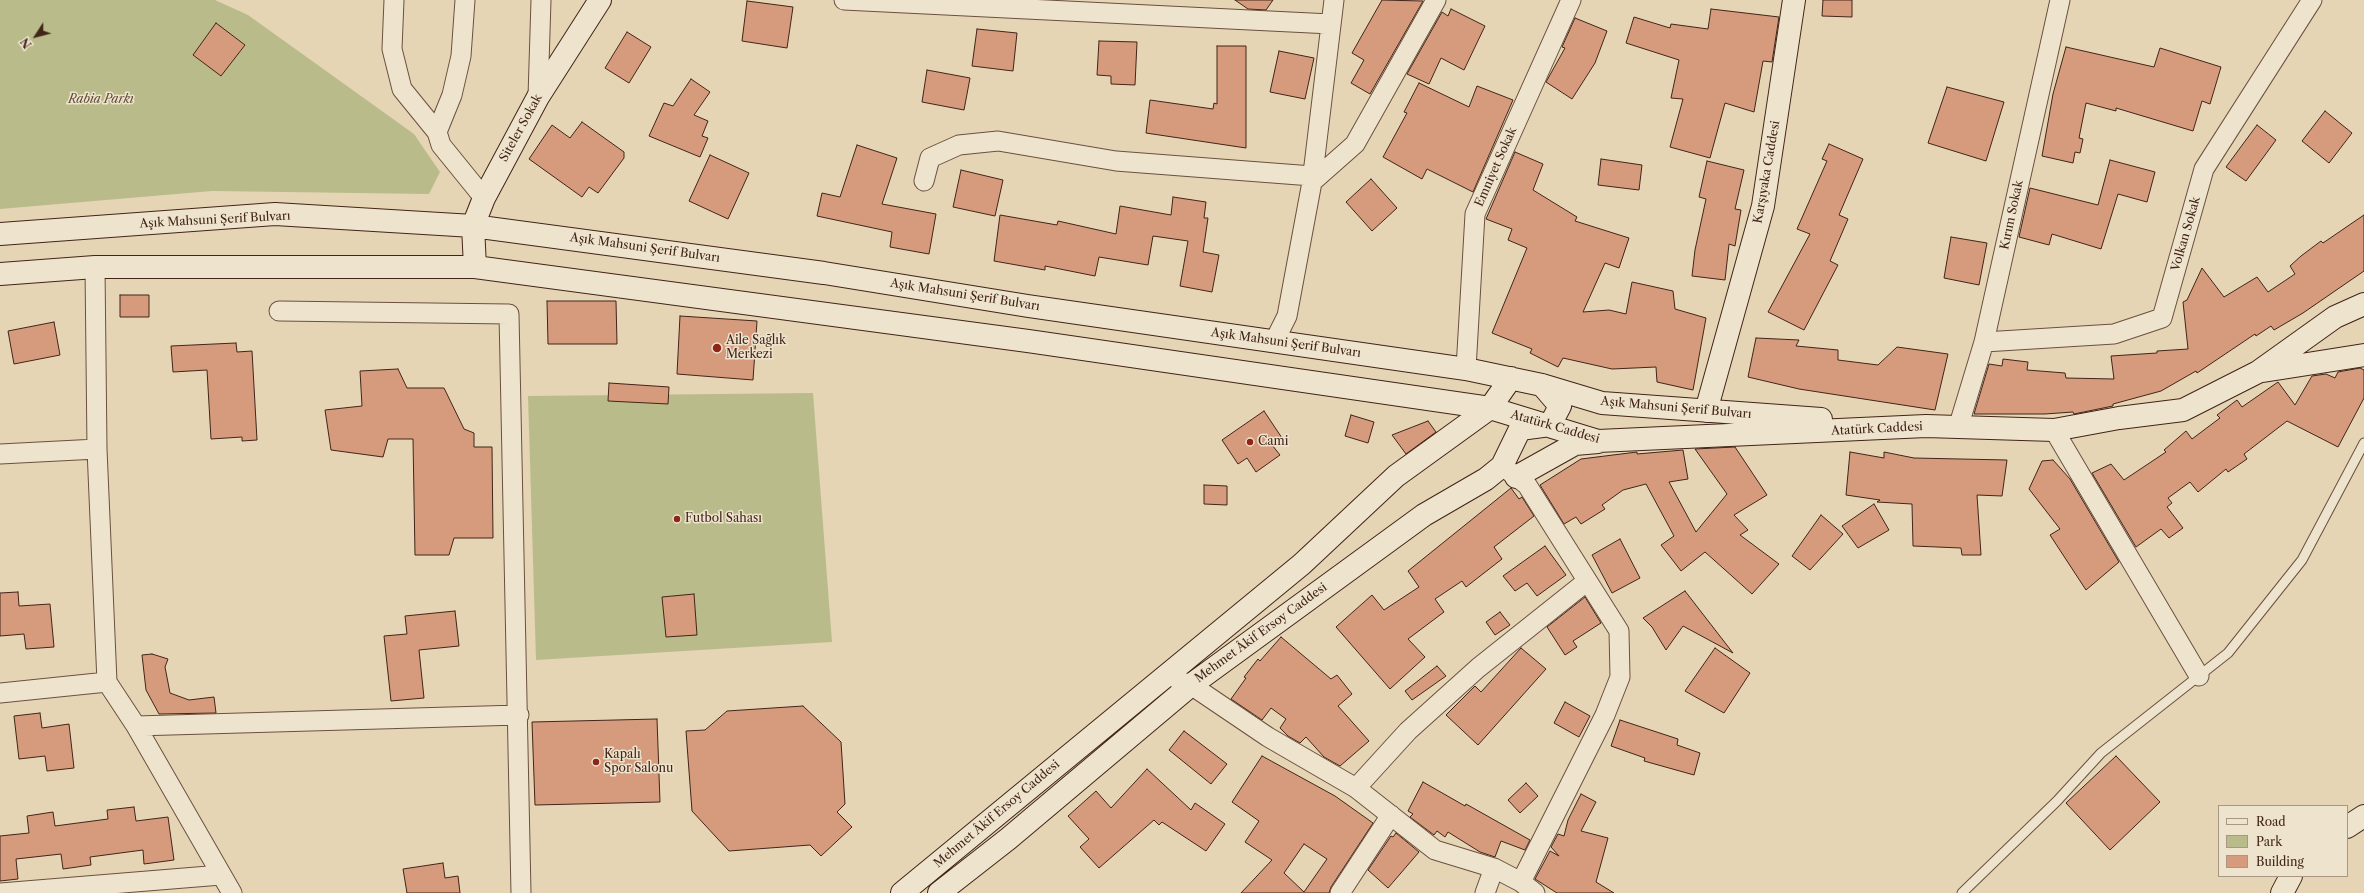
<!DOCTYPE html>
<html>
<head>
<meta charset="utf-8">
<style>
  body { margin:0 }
  #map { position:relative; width:2364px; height:893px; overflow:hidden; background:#e5d5b4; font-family:"Libre Caslon Text",serif }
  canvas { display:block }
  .legend { position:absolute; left:2218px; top:805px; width:130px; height:72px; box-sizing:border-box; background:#eee4ce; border:1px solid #a99786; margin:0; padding:5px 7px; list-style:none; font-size:12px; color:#422419 }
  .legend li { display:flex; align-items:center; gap:8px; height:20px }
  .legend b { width:20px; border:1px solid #a99786 }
  .north { position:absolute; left:16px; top:16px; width:40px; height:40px; -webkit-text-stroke:3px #eee4ce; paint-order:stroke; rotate:234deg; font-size:11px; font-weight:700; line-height:16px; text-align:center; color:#422419 }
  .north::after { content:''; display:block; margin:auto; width:14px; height:18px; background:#422419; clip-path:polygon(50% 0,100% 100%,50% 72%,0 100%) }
</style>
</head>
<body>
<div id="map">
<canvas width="2364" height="893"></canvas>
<ul class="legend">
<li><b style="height:5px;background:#eee4ce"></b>Road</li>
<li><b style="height:11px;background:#b9bc8a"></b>Park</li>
<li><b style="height:11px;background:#d59b7c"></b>Building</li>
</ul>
<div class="north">N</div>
</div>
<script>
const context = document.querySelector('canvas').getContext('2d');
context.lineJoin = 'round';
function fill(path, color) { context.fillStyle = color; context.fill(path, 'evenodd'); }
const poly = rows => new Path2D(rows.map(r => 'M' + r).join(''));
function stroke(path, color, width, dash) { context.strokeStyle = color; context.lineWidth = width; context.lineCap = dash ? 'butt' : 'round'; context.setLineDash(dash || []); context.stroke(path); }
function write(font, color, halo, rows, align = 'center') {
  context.font = font + ' "Libre Caslon Text",serif'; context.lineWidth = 3; context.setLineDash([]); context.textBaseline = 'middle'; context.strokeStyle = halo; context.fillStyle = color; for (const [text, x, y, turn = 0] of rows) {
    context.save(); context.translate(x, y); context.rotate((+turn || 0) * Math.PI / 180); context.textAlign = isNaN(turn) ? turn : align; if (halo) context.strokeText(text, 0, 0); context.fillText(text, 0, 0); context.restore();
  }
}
fill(poly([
  [0,0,215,0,248,15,414,134,440,172,429,194,212,191,0,209],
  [813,393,832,642,536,660,528,396]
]), '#b9bc8a');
const building = poly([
  [1235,0,1273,0,1266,10,1248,9,1235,0],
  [1382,0,1423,1,1370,94,1351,83,1364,60,1352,53,1382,0],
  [1823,0,1852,0,1852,17,1822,16,1823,0],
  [747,1,793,7,787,48,742,41,747,1],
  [1451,9,1485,26,1464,70,1441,58,1429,84,1407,74,1442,12,1448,16,1451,9],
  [1711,9,1779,17,1772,62,1763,61,1754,112,1725,103,1710,158,1670,147,1683,99,1671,98,1679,60,1626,43,1634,17,1670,28,1671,24,1708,29,1711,9],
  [1575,18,1607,31,1595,63,1572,99,1546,82,1565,48,1562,47,1575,18],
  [216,23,245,45,221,76,193,55,216,23],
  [977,29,1017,33,1013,71,972,66,977,29],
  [627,32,651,47,629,83,605,68,627,32],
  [1099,41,1137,42,1135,85,1111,84,1111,76,1097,75,1099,41],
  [1217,46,1246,46,1246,148,1146,133,1150,100,1213,109,1214,103,1217,104,1217,46],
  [2066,47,2154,67,2160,48,2221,67,2210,104,2202,101,2193,131,2116,108,2116,111,2086,103,2079,138,2083,139,2080,153,2075,152,2073,163,2042,156,2053,94,2066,47],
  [1279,51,1314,58,1305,99,1270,92,1279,51],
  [927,70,970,78,964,110,922,102,927,70],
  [691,79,710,92,694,115,708,121,702,136,708,138,700,157,649,136,664,103,673,106,691,79],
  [1419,83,1469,107,1477,86,1513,100,1473,192,1427,169,1422,179,1383,157,1407,113,1404,112,1419,83],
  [1947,87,2004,102,1986,161,1928,143,1947,87],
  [2325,111,2352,133,2329,163,2302,141,2325,111],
  [582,122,624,152,624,158,598,193,589,187,582,197,529,159,552,125,570,138,582,122],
  [2257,125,2276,140,2246,181,2226,167,2257,125],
  [1829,144,1863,159,1839,215,1848,219,1830,261,1838,265,1804,330,1768,312,1810,234,1797,229,1827,161,1822,159,1829,144],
  [857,145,897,158,882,204,936,214,929,254,890,247,892,232,817,216,822,193,840,197,857,145],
  [1515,152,1543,164,1533,190,1577,217,1575,221,1629,238,1619,268,1605,263,1583,312,1609,310,1626,314,1632,282,1673,291,1675,309,1706,318,1693,390,1657,382,1656,367,1612,369,1563,358,1558,367,1530,353,1532,349,1492,333,1527,248,1508,240,1512,229,1486,219,1515,152],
  [710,155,749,173,728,219,689,201,710,155],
  [1601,159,1642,165,1639,190,1598,185,1601,159],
  [2110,160,2155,172,2147,202,2118,194,2101,249,2052,234,2049,245,2019,237,2030,188,2098,205,2110,160],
  [1707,161,1744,170,1735,209,1741,210,1735,246,1729,244,1725,280,1692,276,1695,250,1706,199,1699,197,1707,161],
  [961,170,1003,180,995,216,953,207,961,170],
  [1371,179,1397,208,1372,231,1346,202,1371,179],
  [1173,197,1206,202,1204,218,1208,218,1203,252,1219,255,1212,292,1180,286,1188,241,1153,236,1148,265,1099,257,1095,276,1045,266,1045,270,994,261,1000,215,1057,225,1058,221,1116,234,1120,206,1171,215,1173,197],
  [2364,215,2364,271,2303,313,2274,330,2271,326,2256,336,2255,334,2197,373,2196,371,2161,391,2113,404,2113,406,2074,414,2073,412,2045,414,1974,414,1989,364,2002,366,2003,359,2028,362,2027,370,2065,373,2066,378,2114,379,2111,356,2157,353,2157,351,2188,349,2183,302,2187,300,2202,268,2224,297,2257,277,2268,292,2295,274,2290,266,2301,256,2321,241,2323,243,2364,215],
  [1951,237,1987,243,1979,285,1944,278,1951,237],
  [120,295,149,295,149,317,120,317,120,295],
  [547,301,616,301,617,344,548,344,547,301],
  [680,316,757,321,753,380,677,374,680,316],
  [54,322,60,355,14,364,8,331,54,322],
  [1756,338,1799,340,1796,346,1838,350,1838,360,1878,365,1897,347,1948,354,1935,410,1799,389,1748,377,1756,338],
  [236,343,237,352,252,351,257,440,242,441,242,437,211,439,207,370,173,372,171,346,236,343],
  [2360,368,2364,370,2364,398,2338,447,2287,421,2244,454,2247,459,2228,472,2226,469,2198,492,2190,482,2168,498,2172,503,2167,507,2183,528,2169,538,2161,529,2136,547,2092,473,2111,464,2124,480,2166,452,2164,450,2186,431,2192,439,2220,418,2217,415,2237,400,2242,407,2278,382,2295,405,2312,376,2326,374,2335,378,2338,372,2360,368],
  [398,369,407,388,444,388,464,429,474,433,474,447,492,447,493,538,454,538,449,555,415,555,413,439,388,439,383,457,331,450,325,410,362,406,360,371,398,369],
  [609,383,669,387,668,404,608,401,609,383],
  [1264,411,1282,438,1272,445,1280,455,1256,472,1247,458,1238,464,1222,440,1264,411],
  [1351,415,1374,422,1368,443,1345,436,1351,415],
  [1428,421,1436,432,1406,454,1392,435,1428,421],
  [1735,447,1767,495,1734,515,1748,530,1740,535,1779,564,1752,594,1705,552,1681,571,1661,545,1674,536,1646,484,1623,490,1602,505,1605,509,1581,524,1576,517,1564,524,1540,485,1581,459,1637,452,1637,454,1683,450,1688,479,1669,482,1696,532,1727,494,1695,449,1735,447],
  [1850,452,1884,458,1884,452,1914,458,2007,460,2002,496,1977,495,1981,555,1962,555,1961,548,1913,546,1912,504,1877,502,1880,500,1846,495,1850,452],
  [2053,460,2070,479,2119,562,2086,590,2050,535,2060,529,2029,489,2042,461,2053,460],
  [1204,485,1227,486,1227,505,1204,504,1204,485],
  [1511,488,1519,499,1522,497,1534,516,1494,547,1502,559,1466,587,1462,581,1435,599,1444,612,1408,639,1425,657,1390,689,1336,627,1372,595,1384,610,1419,587,1408,571,1511,488],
  [1874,504,1889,530,1858,548,1842,526,1874,504],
  [1821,515,1843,534,1810,570,1792,556,1821,515],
  [1620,539,1640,578,1612,593,1592,555,1620,539],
  [1545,546,1566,575,1537,596,1527,583,1515,591,1503,576,1545,546],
  [1685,591,1733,653,1683,626,1666,650,1652,627,1643,618,1685,591],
  [18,592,19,606,50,604,54,647,26,649,24,634,0,636,0,593,18,592],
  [694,594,697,635,666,637,662,597,694,594],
  [1585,597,1601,623,1573,641,1577,647,1565,655,1547,627,1585,597],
  [455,611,459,646,419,650,424,698,391,701,384,636,407,634,405,616,455,611],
  [1500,612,1510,625,1495,635,1486,622,1500,612],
  [1281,637,1331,679,1337,675,1352,694,1338,706,1369,741,1340,766,1324,757,1306,737,1300,743,1288,736,1280,728,1286,719,1271,708,1262,720,1231,699,1246,678,1244,677,1258,659,1260,661,1281,637],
  [1521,648,1546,669,1478,745,1446,715,1475,686,1481,692,1521,648],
  [1715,648,1750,673,1724,713,1685,691,1715,648],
  [152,654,168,659,165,667,170,693,189,700,214,697,216,713,159,714,146,690,142,655,152,654],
  [1437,666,1446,676,1412,700,1405,691,1437,666],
  [1565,702,1590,716,1579,737,1554,723,1565,702],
  [803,706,841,742,845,804,837,812,852,827,821,856,810,845,729,851,692,811,686,731,705,730,727,711,803,706],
  [40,713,42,728,69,724,74,768,47,771,45,756,19,759,14,716,40,713],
  [657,719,660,802,535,805,532,722,657,719],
  [1620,720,1678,739,1677,745,1700,753,1694,775,1644,761,1645,758,1611,746,1620,720],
  [1184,731,1227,764,1211,784,1169,750,1184,731],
  [1262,756,1335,796,1373,823,1331,887,1329,893,1241,893,1272,860,1245,842,1259,821,1232,802,1262,756],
  [1304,844,1327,859,1304,892,1284,873,1304,844],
  [2116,756,2160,802,2110,850,2066,803,2116,756],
  [1147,769,1191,810,1195,803,1225,824,1206,851,1162,822,1159,825,1154,820,1099,868,1080,847,1089,839,1068,816,1096,791,1111,808,1147,769],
  [1423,782,1465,806,1466,804,1530,840,1525,850,1501,841,1495,857,1480,852,1448,832,1445,837,1437,831,1434,835,1410,817,1413,814,1408,811,1423,782],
  [1526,783,1538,796,1520,813,1508,800,1526,783],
  [1581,794,1596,802,1581,831,1608,838,1596,882,1614,893,1557,893,1535,879,1550,851,1559,856,1551,847,1558,834,1564,836,1568,820,1581,794],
  [134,807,136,821,168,817,174,860,144,864,143,850,90,857,91,865,63,869,61,854,16,859,18,879,0,881,0,836,29,833,27,816,53,812,55,826,108,819,107,810,134,807],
  [1396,833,1419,852,1388,888,1368,870,1391,836,1393,837,1396,833],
  [443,863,445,878,458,876,460,893,407,893,403,869,443,863]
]);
fill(building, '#d59b7c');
stroke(building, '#422419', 1);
const lane = poly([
  [1962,893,2057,801,2101,753,2228,653,2302,560,2364,443]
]);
const street = poly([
  [394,0,392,49,402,89,437,132,441,145,484,198],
  [844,0,1331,24],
  [538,97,541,0],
  [437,132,452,95,461,56,465,0],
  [924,181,930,158,959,145,998,141,1116,161,1312,176],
  [1312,182,1355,144,1436,0],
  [95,267,97,449,107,682,136,726,232,893],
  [279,311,509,314,521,893],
  [1274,342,1287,316,1312,182,1334,0],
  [1984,342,2114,334,2162,318,2204,169,2312,0],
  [1466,369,1475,214,1571,0],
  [1958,428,1984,342,2060,0],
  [2054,430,2199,676],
  [0,454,97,449],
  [1179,681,1191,685,1268,737,1356,788,1435,850,1494,868],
  [0,693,107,682],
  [136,726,519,715],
  [1356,788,1408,731,1478,668,1586,582],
  [1521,882,1535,893],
  [0,893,221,875],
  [1340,893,1391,815],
  [1485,893,1494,868,1521,882,1605,715,1620,677,1619,631,1527,485,1505,468]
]);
const secondary = poly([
  [0,234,275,214,473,226,824,273,1028,306,1466,369,1542,385,1602,403,1821,419],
  [475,267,473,226,484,198,538,97,600,0],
  [0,274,95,267,475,267,1028,341,1490,408,1598,441,1926,426,2054,430,2119,418,2183,410,2258,372,2335,317,2364,304],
  [2263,371,2364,355],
  [1706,411,1763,206,1794,0],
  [1516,477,1575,444,1598,442],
  [2347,827,2364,816],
  [902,893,1302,564,1396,476,1490,408,1511,378],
  [939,893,1008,839,1191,685,1424,515,1486,479,1502,466,1520,429,1550,425,1560,406,1542,385],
  [2282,893,2291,876]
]);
stroke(lane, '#6b5040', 11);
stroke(street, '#6b5040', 21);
stroke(secondary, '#422419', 24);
stroke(lane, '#eee4ce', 9);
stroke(street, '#eee4ce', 19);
stroke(secondary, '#eee4ce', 22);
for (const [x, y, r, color] of [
  [717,348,5,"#8f2418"],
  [1250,442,4,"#8f2418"],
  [677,519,4,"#8f2418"],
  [596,762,4,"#8f2418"]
]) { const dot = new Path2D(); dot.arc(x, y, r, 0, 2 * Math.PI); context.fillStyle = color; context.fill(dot); stroke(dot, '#eee4ce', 1.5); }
write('italic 12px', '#604a35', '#eee4ce', [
  ["Rabia Parkı",101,100]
]);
write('12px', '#422419', '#eee4ce', [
  ["Siteler Sokak",521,128,-61],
  ["Emniyet Sokak",1496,167,-66],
  ["Karşıyaka Caddesi",1767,172,-80],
  ["Kırım Sokak",2012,215,-78],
  ["Aşık Mahsuni Şerif Bulvarı",215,220,-3],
  ["Volkan Sokak",2186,234,-74],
  ["Aşık Mahsuni Şerif Bulvarı",645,248,8],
  ["Aşık Mahsuni Şerif Bulvarı",965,295,9],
  ["Aşık Mahsuni Şerif Bulvarı",1286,343,8],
  ["Aşık Mahsuni Şerif Bulvarı",1676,408,5],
  ["Atatürk Caddesi",1555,427,16],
  ["Atatürk Caddesi",1877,429,-3],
  ["Mehmet Âkif Ersoy Caddesi",1261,633,-36],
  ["Mehmet Âkif Ersoy Caddesi",997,814,-40]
]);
write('12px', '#422419', '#eee4ce', [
  ["Aile Sağlık",726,341],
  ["Merkezi",726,355],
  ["Cami",1258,442],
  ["Futbol Sahası",685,519],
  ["Kapalı",604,755],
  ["Spor Salonu",604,769]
], 'left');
</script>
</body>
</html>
